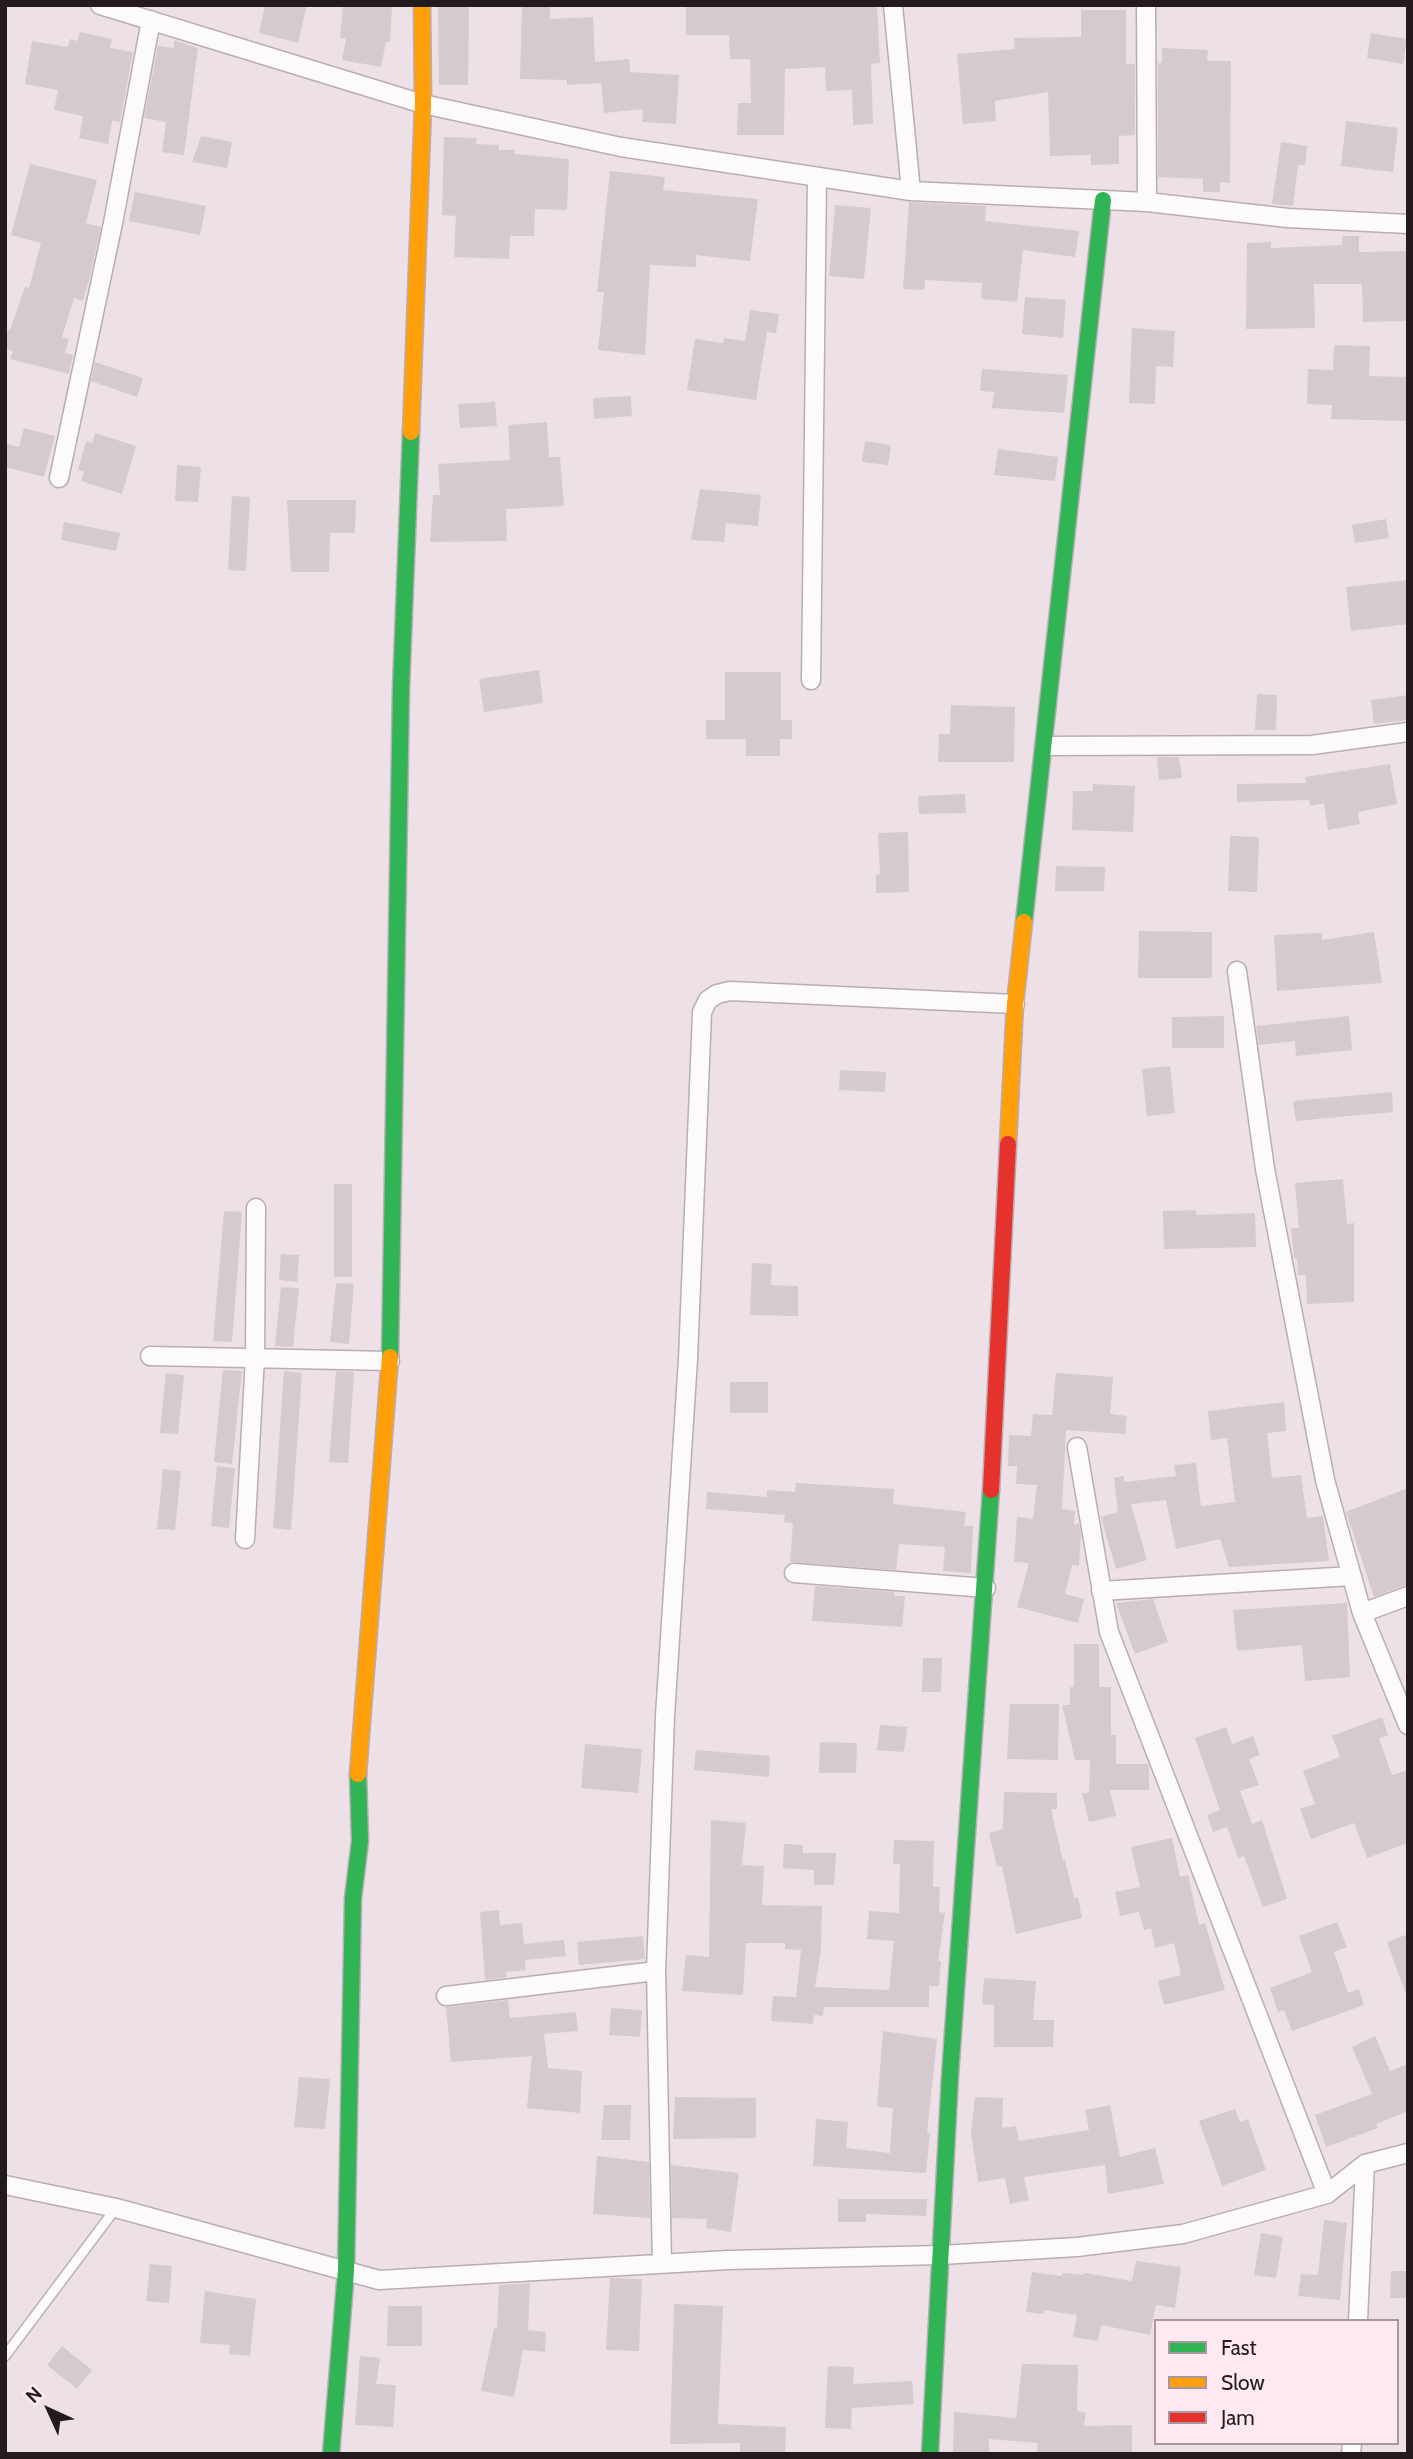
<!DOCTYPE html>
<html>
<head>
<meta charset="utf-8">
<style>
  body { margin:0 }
  #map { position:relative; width:1413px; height:2459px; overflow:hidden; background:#eee0e7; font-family:Cabin,sans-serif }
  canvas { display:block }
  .frame { position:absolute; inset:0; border:7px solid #241b1f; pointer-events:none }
  .legend { position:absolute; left:1154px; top:2319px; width:245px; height:126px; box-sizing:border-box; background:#fee9f2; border:2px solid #a7979e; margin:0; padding:9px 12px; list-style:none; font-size:21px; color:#241b1f }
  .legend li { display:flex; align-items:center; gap:14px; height:35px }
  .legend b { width:35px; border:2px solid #a7979e }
  .north { position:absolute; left:14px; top:2375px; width:70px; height:70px; -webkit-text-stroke:5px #fee9f2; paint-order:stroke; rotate:315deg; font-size:19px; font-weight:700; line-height:28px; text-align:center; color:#241b1f }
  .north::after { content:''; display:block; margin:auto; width:24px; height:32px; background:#241b1f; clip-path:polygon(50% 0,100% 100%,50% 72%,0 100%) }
</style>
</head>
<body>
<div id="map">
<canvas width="1413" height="2459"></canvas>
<div class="frame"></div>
<ul class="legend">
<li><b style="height:9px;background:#30b455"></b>Fast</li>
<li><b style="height:9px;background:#ff9f0a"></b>Slow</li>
<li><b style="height:9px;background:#e5322d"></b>Jam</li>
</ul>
<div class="north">N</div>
</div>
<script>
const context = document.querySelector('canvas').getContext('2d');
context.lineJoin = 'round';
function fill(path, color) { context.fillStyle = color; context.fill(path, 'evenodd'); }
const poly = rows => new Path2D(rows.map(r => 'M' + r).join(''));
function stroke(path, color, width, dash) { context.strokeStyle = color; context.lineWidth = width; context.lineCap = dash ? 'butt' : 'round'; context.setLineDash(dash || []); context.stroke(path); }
fill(poly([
  [265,5,307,5,298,43,259,33],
  [343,5,392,7,390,42,386,42,381,67,342,60,346,39,340,38],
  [438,5,469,5,468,85,439,85],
  [522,5,550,5,550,19,593,17,595,62,629,59,630,72,679,75,676,124,642,122,643,109,604,113,601,83,567,85,567,80,520,79],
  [686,5,877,5,880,63,871,64,873,124,853,125,852,90,826,91,825,67,785,69,784,135,737,135,738,103,751,103,750,59,730,59,729,35,686,35],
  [1081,10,1126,10,1126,64,1135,64,1135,135,1119,136,1119,164,1091,165,1091,155,1050,156,1048,92,995,101,996,121,963,124,957,54,1015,49,1014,38,1081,37],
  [80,32,112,39,110,48,133,52,120,122,112,121,108,144,79,138,83,116,54,110,58,90,25,84,32,41,68,47,70,39,77,41],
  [1371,33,1407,39,1403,64,1367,58],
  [174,40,198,48,184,155,162,152,166,122,144,118,158,46,174,48],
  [1162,48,1208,50,1207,61,1231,61,1230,183,1220,182,1220,192,1203,192,1203,179,1158,177,1158,63,1162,63],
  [1346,121,1398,128,1393,172,1341,166],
  [201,136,232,142,227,168,192,162],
  [444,137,477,138,476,144,499,145,499,150,515,150,515,154,569,159,567,210,535,209,534,236,510,236,509,259,454,257,456,216,442,215],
  [1281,142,1307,146,1305,165,1298,165,1293,206,1272,204],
  [30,164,97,180,86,223,101,227,89,280,83,301,74,298,62,337,69,339,65,353,73,355,69,374,10,359,13,351,5,349,8,329,10,330,25,287,29,288,41,243,11,235],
  [610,171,665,177,663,190,758,199,750,261,696,255,696,267,650,265,645,355,598,350,604,292,597,292],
  [135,192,206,206,200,235,129,221],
  [909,202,986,206,985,221,1079,231,1075,257,1023,250,1017,302,981,299,982,283,925,280,924,290,903,289],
  [835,205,871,208,864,279,829,276],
  [1342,236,1359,236,1359,252,1408,251,1408,321,1363,322,1362,284,1314,284,1315,328,1246,329,1247,243,1271,242,1271,248,1342,245],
  [1025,297,1066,300,1063,338,1022,334],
  [750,310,779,314,776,333,767,332,756,400,687,390,695,339,723,343,724,338,745,341],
  [1132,328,1175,331,1173,367,1156,366,1155,404,1129,403],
  [1334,345,1370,346,1369,376,1408,377,1408,421,1331,419,1332,405,1307,404,1308,369,1333,370],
  [95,362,143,378,137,397,91,381],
  [982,369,1068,375,1064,413,992,408,994,392,980,391],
  [631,396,632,416,594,419,593,398],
  [495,402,497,426,460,428,458,404],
  [547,422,549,457,560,457,564,506,506,509,507,541,430,542,433,495,440,495,438,464,510,460,508,425],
  [24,428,55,436,44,477,5,467,5,443,19,447],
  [95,433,136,446,122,494,81,481,84,472,78,470,86,441,92,443],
  [865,441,891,445,888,465,862,462],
  [998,449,1058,457,1055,481,994,475],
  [177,465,201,467,198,502,175,501],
  [700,489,761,495,758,526,726,523,724,542,691,540],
  [232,496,250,497,246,571,228,570],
  [287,500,356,500,355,533,330,533,329,572,291,572],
  [1386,519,1389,538,1355,543,1352,525],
  [64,522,120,533,116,551,61,540],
  [1408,580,1408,624,1351,631,1346,587],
  [539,670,543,703,484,712,479,679],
  [725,672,781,672,781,720,792,720,792,739,780,739,780,756,746,756,746,739,706,739,706,720,725,720],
  [1257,694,1277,695,1276,730,1255,730],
  [1408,695,1408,720,1374,724,1371,700],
  [951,705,1015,707,1014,762,938,762,939,734,950,734],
  [1157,757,1179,757,1182,778,1159,780],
  [1390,764,1397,804,1358,812,1360,824,1328,830,1324,803,1310,806,1309,800,1237,802,1237,784,1306,783,1305,777],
  [1093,784,1135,786,1133,832,1072,830,1073,791,1093,791],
  [965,794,966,813,919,814,918,796],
  [908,832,909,892,876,893,876,875,880,874,878,833],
  [1230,836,1259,837,1257,892,1228,891],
  [1056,866,1105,867,1104,891,1055,891],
  [1139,931,1212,932,1212,978,1138,978],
  [1374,932,1382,983,1277,991,1274,935,1322,933,1322,940],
  [1224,1016,1224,1048,1172,1048,1172,1017],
  [1349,1016,1352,1050,1296,1056,1295,1041,1259,1045,1256,1026],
  [1170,1066,1175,1113,1147,1116,1142,1069],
  [840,1070,886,1072,885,1092,839,1090],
  [1392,1092,1393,1112,1296,1121,1293,1101],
  [1343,1179,1347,1224,1354,1223,1354,1302,1307,1304,1306,1275,1298,1275,1297,1260,1294,1257,1291,1228,1299,1228,1295,1183],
  [334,1184,352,1184,352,1277,334,1277],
  [1196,1210,1196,1215,1255,1213,1256,1247,1164,1249,1163,1211],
  [224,1211,242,1212,232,1342,213,1341],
  [281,1254,299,1255,297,1282,279,1280],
  [752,1263,772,1264,771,1285,798,1286,798,1316,750,1315],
  [336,1283,354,1284,349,1344,330,1342],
  [281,1287,299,1288,293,1347,275,1346],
  [223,1370,242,1371,232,1464,214,1462],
  [284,1371,302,1373,291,1530,273,1528],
  [336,1371,354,1372,348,1463,329,1462],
  [166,1373,184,1375,178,1434,160,1433],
  [1056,1373,1113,1377,1110,1414,1127,1416,1125,1434,1066,1430,1062,1509,1075,1511,1074,1525,1079,1523,1081,1535,1079,1566,1072,1565,1065,1594,1084,1599,1078,1623,1017,1607,1029,1563,1014,1562,1017,1517,1033,1519,1037,1485,1016,1484,1017,1466,1008,1466,1009,1435,1031,1436,1033,1414,1052,1415],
  [730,1382,768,1382,768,1413,730,1413],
  [1284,1402,1286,1431,1267,1433,1272,1478,1301,1475,1307,1518,1323,1516,1329,1561,1229,1567,1220,1539,1176,1549,1166,1500,1131,1504,1147,1560,1116,1569,1101,1517,1118,1512,1114,1478,1123,1476,1125,1482,1176,1476,1174,1465,1196,1463,1201,1506,1235,1502,1227,1438,1211,1440,1208,1411],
  [217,1466,235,1468,229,1528,211,1526],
  [163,1469,181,1471,175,1530,157,1529],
  [796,1483,894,1489,893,1504,966,1512,964,1526,973,1526,971,1573,943,1571,945,1547,899,1544,896,1570,790,1562,793,1523,784,1522,785,1515,706,1509,707,1492,767,1497,767,1490,795,1492],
  [1408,1488,1408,1584,1374,1597,1346,1512],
  [815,1586,894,1592,894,1596,905,1596,902,1627,812,1621],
  [1153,1599,1168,1642,1135,1654,1116,1603],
  [1347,1603,1350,1677,1305,1681,1302,1645,1237,1651,1233,1610],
  [1074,1644,1099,1644,1099,1687,1111,1687,1111,1735,1116,1735,1116,1764,1148,1764,1149,1768,1149,1790,1110,1790,1116,1816,1089,1822,1082,1793,1089,1793,1090,1760,1075,1760,1062,1705,1070,1705,1070,1687,1074,1687],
  [923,1658,942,1658,941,1692,922,1692],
  [1010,1704,1059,1704,1058,1760,1007,1759],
  [1382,1717,1388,1735,1379,1738,1392,1775,1408,1770,1408,1843,1367,1858,1354,1823,1311,1839,1300,1809,1315,1804,1303,1771,1340,1757,1332,1736],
  [880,1725,907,1727,904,1752,877,1750],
  [1226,1727,1232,1744,1253,1736,1260,1755,1249,1759,1259,1785,1240,1791,1252,1824,1262,1820,1287,1899,1263,1907,1244,1856,1238,1858,1227,1827,1213,1832,1207,1815,1220,1810,1195,1738],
  [820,1742,857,1743,856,1773,819,1773],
  [585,1744,642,1749,638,1793,581,1788],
  [696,1750,770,1756,769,1777,694,1770],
  [1004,1792,1057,1793,1057,1809,1051,1809,1063,1861,1065,1860,1074,1898,1078,1897,1082,1918,1016,1934,1002,1866,997,1867,989,1833,1003,1829],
  [711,1820,746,1823,742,1865,764,1866,762,1905,822,1906,821,1950,815,1987,889,1990,894,1941,867,1939,869,1911,899,1913,900,1864,893,1864,894,1840,934,1841,933,1887,940,1887,939,1912,945,1913,938,1961,941,1961,939,1986,929,1986,929,2007,824,2007,823,2016,814,2015,813,2024,771,2021,773,1996,796,1997,801,1950,785,1949,785,1943,746,1943,743,1995,682,1991,686,1955,709,1957],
  [1172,1838,1180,1877,1188,1875,1199,1925,1205,1923,1225,1990,1164,2005,1158,1981,1181,1975,1174,1943,1155,1948,1151,1928,1144,1930,1139,1912,1120,1916,1115,1892,1140,1887,1131,1847],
  [784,1844,803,1845,803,1853,836,1853,834,1885,814,1885,814,1870,783,1868],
  [499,1910,500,1925,522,1923,524,1944,564,1940,566,1956,525,1960,526,1970,506,1972,507,1977,485,1980,480,1912],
  [1337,1922,1347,1947,1334,1952,1348,1993,1359,1989,1364,2005,1292,2031,1284,2010,1278,2012,1270,1988,1312,1972,1299,1936],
  [1408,1934,1408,1992,1405,1992,1387,1942],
  [643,1936,645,1959,579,1965,577,1942],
  [984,1978,1036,1981,1033,2020,1054,2020,1053,2047,994,2047,994,2005,982,2004],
  [508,2000,510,2018,576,2012,578,2031,544,2034,548,2068,582,2071,580,2113,527,2108,532,2056,451,2062,446,2007],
  [611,2008,642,2010,640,2037,609,2035],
  [883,2031,937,2039,927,2133,930,2133,926,2173,813,2166,816,2119,848,2122,846,2148,890,2153,893,2108,877,2107],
  [1375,2036,1390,2071,1408,2064,1408,2111,1376,2124,1378,2128,1326,2147,1315,2115,1372,2094,1352,2047],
  [299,2077,330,2079,325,2129,294,2127],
  [675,2097,756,2098,756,2138,673,2139],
  [975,2097,1003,2098,1002,2128,1016,2126,1019,2141,1089,2130,1085,2110,1110,2105,1120,2157,1155,2148,1164,2184,1108,2194,1105,2165,1024,2177,1029,2200,1010,2204,1005,2178,978,2182,971,2132],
  [604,2105,631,2105,630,2140,601,2140],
  [1235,2109,1240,2122,1248,2119,1266,2170,1222,2186,1199,2121],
  [597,2156,649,2162,650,2218,593,2214],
  [671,2165,739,2173,731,2232,706,2228,707,2219,672,2218],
  [838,2199,927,2199,926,2216,866,2214,866,2222,838,2222],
  [1324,2220,1347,2223,1340,2300,1298,2296,1301,2274,1318,2275],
  [1261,2233,1283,2237,1276,2278,1254,2275],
  [1136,2261,1181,2267,1175,2308,1156,2305,1150,2335,1101,2325,1098,2341,1073,2337,1077,2315,1044,2310,1043,2314,1026,2312,1032,2272,1062,2276,1063,2273,1084,2275,1084,2273,1132,2281],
  [150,2264,172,2266,169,2303,146,2301],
  [1391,2271,1408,2271,1408,2298,1390,2298],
  [610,2278,642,2279,639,2351,606,2350],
  [530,2283,528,2330,546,2332,545,2352,523,2350,514,2397,481,2391,494,2328,497,2329,499,2285],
  [205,2291,256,2299,250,2356,229,2354,230,2345,200,2343],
  [674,2304,723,2306,718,2424,786,2427,785,2454,740,2454,740,2443,670,2444],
  [388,2306,422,2306,422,2346,387,2346],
  [62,2346,92,2370,77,2389,47,2365],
  [360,2356,380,2358,376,2384,396,2385,393,2427,355,2425],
  [1022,2364,1078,2365,1077,2411,1086,2413,1084,2426,1132,2425,1132,2454,1036,2454,1038,2443,989,2439,989,2454,953,2454,954,2412,1016,2418],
  [828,2366,854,2367,853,2384,912,2381,914,2404,852,2408,851,2429,825,2428]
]), '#d5cacf');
const lane = poly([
  [5,2356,116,2208]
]);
const street = poly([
  [100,5,423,104,621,147,911,191,1147,202,1288,218,1408,224],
  [893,5,911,191],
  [1146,5,1147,202],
  [59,478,113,223,151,20],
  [811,680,817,177],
  [1044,746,1312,745,1408,732],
  [1237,971,1265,1169,1325,1480,1362,1613,1408,1725],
  [150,1356,390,1361],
  [1077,1447,1109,1632,1327,2194],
  [245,1539,255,1357,256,1208],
  [794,1573,986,1588],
  [1101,1591,1352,1576],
  [1362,1613,1408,1596],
  [446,1996,656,1971],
  [5,2185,116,2208,379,2280,728,2260,941,2255,1077,2247,1183,2234,1327,2194,1365,2164,1408,2153],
  [662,2263,656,1971,665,1716,688,1359,702,1012,708,1000,717,994,730,991,1015,1004],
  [1358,2321,1365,2164],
  [1351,2454,1352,2443]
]);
const fast = poly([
  [1024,922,1103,200],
  [390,1357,401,688,411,432],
  [331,2454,346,2271,353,1898,360,1841,358,1774],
  [930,2454,950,2076,991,1490]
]);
const slow = poly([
  [411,432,423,104,422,5],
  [1008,1144,1015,1004,1024,922],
  [358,1774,390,1357]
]);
const jam = poly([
  [991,1490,1008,1144]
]);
stroke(lane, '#b9adb3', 12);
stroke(street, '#b9adb3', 21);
stroke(fast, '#b9adb3', 19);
stroke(slow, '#b9adb3', 19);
stroke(jam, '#b9adb3', 19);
stroke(lane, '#fcfafb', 9);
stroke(street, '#fcfafb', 18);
stroke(fast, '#30b455', 16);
stroke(slow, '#ff9f0a', 16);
stroke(jam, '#e5322d', 16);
</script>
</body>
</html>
